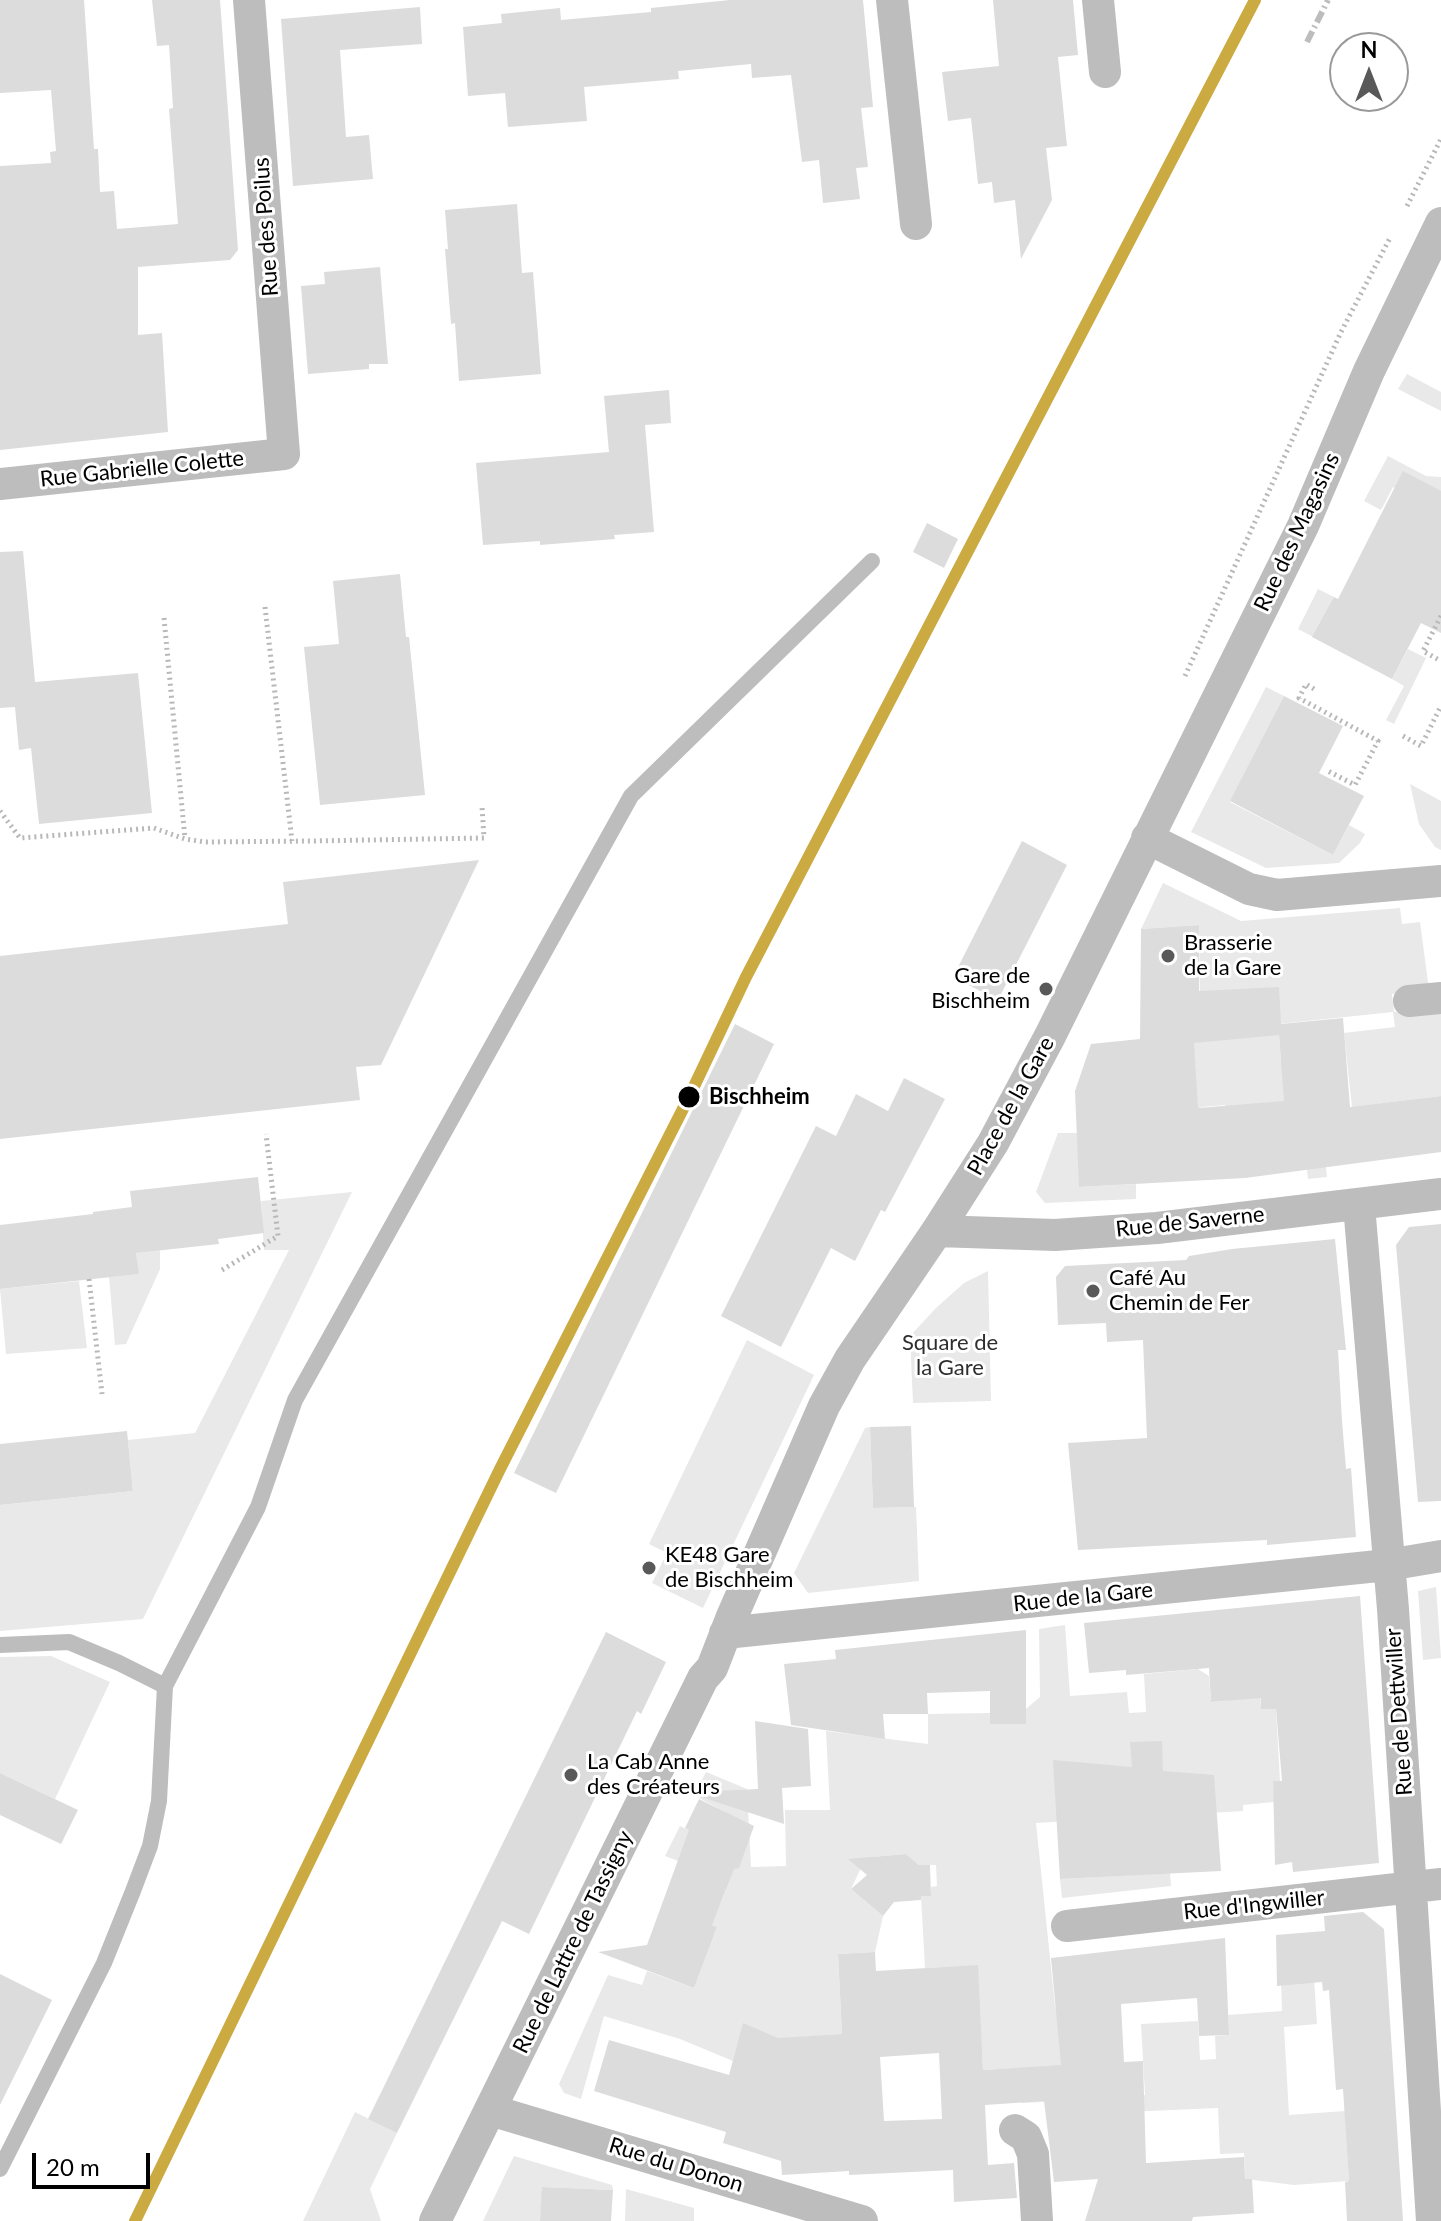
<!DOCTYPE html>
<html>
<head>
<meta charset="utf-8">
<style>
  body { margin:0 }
  #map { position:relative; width:1441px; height:2221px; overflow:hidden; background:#fff; font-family:Lato,sans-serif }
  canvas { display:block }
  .north { position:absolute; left:1329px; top:32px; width:80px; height:80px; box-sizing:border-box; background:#fff; border:2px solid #999; border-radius:50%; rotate:0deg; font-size:22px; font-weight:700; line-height:32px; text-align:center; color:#000 }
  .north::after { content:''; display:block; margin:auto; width:28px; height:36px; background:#595959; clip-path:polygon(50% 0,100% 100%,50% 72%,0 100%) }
  .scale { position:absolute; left:32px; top:2153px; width:118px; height:36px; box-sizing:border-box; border:4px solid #000; border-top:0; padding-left:10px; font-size:24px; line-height:28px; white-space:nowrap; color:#000; -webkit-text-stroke:6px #fff; paint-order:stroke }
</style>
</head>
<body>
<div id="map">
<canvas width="1441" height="2221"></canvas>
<div class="north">N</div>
<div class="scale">20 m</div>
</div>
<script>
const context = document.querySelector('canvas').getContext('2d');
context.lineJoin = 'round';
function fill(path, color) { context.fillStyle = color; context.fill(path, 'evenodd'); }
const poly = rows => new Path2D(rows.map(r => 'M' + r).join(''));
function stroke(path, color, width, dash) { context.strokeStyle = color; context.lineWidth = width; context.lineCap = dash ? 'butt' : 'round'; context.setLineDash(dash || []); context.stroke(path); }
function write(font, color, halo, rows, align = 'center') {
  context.font = font + ' Lato,sans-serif'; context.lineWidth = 6; context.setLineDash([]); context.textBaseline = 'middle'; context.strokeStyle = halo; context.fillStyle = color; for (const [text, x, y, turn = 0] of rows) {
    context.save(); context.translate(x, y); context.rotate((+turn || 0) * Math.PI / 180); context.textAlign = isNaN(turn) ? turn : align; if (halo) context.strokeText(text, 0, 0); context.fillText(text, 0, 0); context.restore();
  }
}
fill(poly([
  [1407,374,1441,392,1441,411,1398,389],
  [1388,456,1426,476,1441,477,1441,491,1402,491,1393,487,1381,510,1364,501],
  [1318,589,1334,597,1321,641,1298,629],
  [1408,649,1426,658,1394,724,1386,720,1404,686,1392,679],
  [1266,687,1284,696,1230,802,1333,855,1349,825,1365,834,1360,843,1339,863,1266,868,1191,832],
  [1410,784,1441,801,1441,850,1435,847,1419,824],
  [1163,883,1241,921,1400,908,1402,924,1420,922,1429,990,1392,994,1394,1012,1441,1007,1441,1096,1352,1107,1344,1033,1395,1027,1393,1012,1278,1024,1281,1061,1315,1057,1327,1177,1308,1179,1301,1117,1226,1113,1225,1105,1201,1107,1184,1127,1193,1034,1200,1014,1199,925,1141,929],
  [1058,1133,1077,1133,1080,1187,1136,1184,1136,1199,1045,1203,1036,1192],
  [352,1192,143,1619,0,1631,0,1505,133,1491,128,1440,195,1433,289,1250,264,1250,261,1201],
  [160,1250,160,1269,126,1344,115,1345,109,1277,138,1274,136,1253],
  [988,1271,991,1401,913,1403,910,1336,936,1308,964,1283],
  [79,1281,87,1348,6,1354,0,1289],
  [747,1340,814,1375,703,1608,652,1583,667,1553,649,1544],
  [870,1427,873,1508,916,1507,919,1581,808,1593,794,1573,865,1428],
  [1436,1587,1441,1658,1423,1660,1418,1591],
  [1065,1625,1070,1696,1127,1692,1129,1713,1146,1712,1144,1674,1198,1669,1209,1676,1211,1702,1226,1701,1260,1679,1261,1709,1276,1709,1280,1781,1273,1781,1274,1802,1243,1805,1243,1811,1036,1823,1055,2006,1073,2065,1044,2102,1021,2103,1019,2068,983,2070,977,1966,925,1968,921,1896,931,1896,931,1887,937,1886,936,1865,919,1865,906,1854,872,1857,860,1870,851,1889,883,1916,875,1952,838,1954,842,2034,762,2040,744,2023,733,2061,680,2039,604,2016,581,2099,564,2093,559,2084,608,1975,642,1985,647,1971,694,1988,717,1927,702,1921,708,1903,719,1907,726,1890,715,1886,718,1876,665,1856,680,1826,711,1840,725,1812,694,1795,706,1772,747,1789,751,1867,786,1866,785,1810,830,1810,826,1731,928,1744,928,1714,990,1713,1008,1724,1040,1697,1039,1629],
  [51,1656,110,1682,55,1799,0,1773,0,1657],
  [1170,1873,1171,1886,1062,1898,1060,1879],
  [1314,1979,1317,2024,1284,2027,1289,2115,1345,2111,1349,2181,1294,2185,1245,2179,1244,2153,1220,2154,1218,2108,1126,2112,1126,2097,1145,2095,1141,2024,1198,2021,1200,2060,1216,2059,1215,2036,1229,2035,1228,2015,1282,2011,1281,1981],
  [355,2112,397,2133,370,2189,381,2221,303,2221],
  [514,2156,612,2185,613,2190,543,2187,540,2221,483,2221],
  [626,2189,694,2208,694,2221,625,2221]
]), '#e9e9e9');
fill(poly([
  [0,0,84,0,94,149,98,149,100,192,114,191,117,229,178,224,169,109,173,108,169,45,157,46,152,0,220,0,238,250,230,260,138,267,138,335,162,333,168,432,0,450,0,166,51,163,50,152,56,151,51,90,0,93],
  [730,0,863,0,873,107,861,108,868,167,856,168,860,199,823,203,819,160,802,162,791,75,752,78,751,64,678,71,679,79,584,87,587,121,508,127,505,93,468,96,463,27,502,23,501,14,560,8,561,20,651,12,651,8],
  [993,0,1073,0,1078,55,1058,57,1067,146,1046,148,1052,200,1021,259,1015,200,994,203,992,182,978,184,971,118,948,121,942,72,999,66],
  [420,7,422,44,340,50,346,137,369,135,373,179,293,186,281,19],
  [517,204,522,273,533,272,541,374,459,381,455,323,451,324,445,249,448,249,445,210],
  [380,267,388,364,369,364,369,369,308,374,301,286,325,284,324,272],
  [669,390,671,423,645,425,654,532,614,535,615,539,540,545,540,541,483,545,476,463,609,452,604,396],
  [1403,471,1441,491,1441,633,1421,623,1392,679,1312,637,1334,597,1338,599],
  [927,523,958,539,944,568,913,552],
  [23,551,35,682,138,673,152,813,39,824,31,748,19,750,15,707,0,708,0,552],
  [400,574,406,637,409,637,425,795,320,805,304,647,339,644,333,581],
  [1284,696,1343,726,1319,773,1364,796,1333,855,1230,801],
  [1022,841,1067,865,998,1000,953,977],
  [479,860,381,1065,356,1067,360,1100,0,1139,0,956,288,924,283,882],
  [1199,925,1199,991,1279,987,1281,1024,1343,1018,1350,1107,1441,1096,1441,1152,1245,1178,1079,1187,1075,1091,1091,1044,1140,1039,1141,929],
  [1279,1035,1284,1101,1198,1108,1194,1043],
  [735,1024,774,1044,556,1493,514,1473],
  [904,1078,945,1099,885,1212,881,1210,855,1261,831,1248,781,1347,721,1316,816,1126,836,1136,856,1094,888,1111],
  [258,1177,264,1233,218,1239,219,1244,136,1253,139,1274,0,1289,0,1225,93,1214,93,1212,132,1207,130,1191],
  [1441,1224,1441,1501,1418,1502,1396,1245,1409,1227],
  [1335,1239,1346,1350,1338,1350,1342,1421,1346,1469,1351,1468,1356,1537,1267,1545,1267,1540,1078,1550,1068,1443,1147,1438,1143,1340,1107,1342,1106,1323,1058,1325,1056,1277,1065,1266,1186,1260,1189,1256,1232,1249],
  [911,1426,914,1507,873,1508,870,1427],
  [127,1431,133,1491,0,1505,0,1444],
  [1360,1596,1379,1863,1293,1872,1292,1862,1275,1865,1273,1781,1282,1781,1276,1709,1261,1709,1261,1698,1211,1702,1209,1668,1126,1675,1126,1670,1089,1673,1084,1623],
  [1026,1630,1026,1724,990,1724,990,1691,927,1693,928,1714,883,1714,885,1739,791,1725,784,1664,836,1659,835,1650],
  [606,1632,666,1662,641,1714,637,1711,529,1934,502,1921,397,2133,368,2119],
  [755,1721,808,1729,811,1786,782,1788,784,1824,695,1795,695,1792,758,1789],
  [1162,1741,1163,1771,1214,1775,1221,1871,1060,1879,1053,1760,1132,1767,1130,1742],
  [0,1773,78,1810,61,1844,0,1815],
  [699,1799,754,1826,739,1868,734,1869,712,1925,717,1927,694,1988,598,1952,647,1945,689,1830,685,1828],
  [906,1854,919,1865,930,1865,931,1896,921,1896,921,1900,894,1902,883,1916,851,1889,867,1875,848,1859],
  [1363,1912,1384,1929,1403,2221,1347,2221,1345,2182,1349,2181,1343,2089,1336,2090,1329,1990,1323,1991,1322,1982,1277,1986,1276,1935,1325,1931,1324,1916],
  [1225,1938,1229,2035,1199,2036,1197,1998,1121,2004,1124,2062,1143,2061,1146,2163,1244,2157,1245,2179,1252,2179,1254,2213,1193,2217,1192,2221,1085,2221,1098,2179,1054,2182,1044,2101,985,2105,988,2165,1014,2163,1017,2198,954,2202,953,2170,849,2175,849,2171,782,2175,781,2161,723,2143,726,2132,594,2091,609,2040,729,2075,743,2023,778,2038,842,2034,838,1954,875,1952,876,1971,978,1965,983,2070,1061,2065,1051,1958],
  [939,2053,942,2119,884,2121,880,2057],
  [0,1974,52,2000,0,2105],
  [542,2187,613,2190,611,2221,540,2221]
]), '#dcdcdc');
stroke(poly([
  [1407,206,1441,139],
  [265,607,292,841],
  [1441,616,1423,651,1441,661],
  [164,618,185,839],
  [1185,676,1341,332,1391,236],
  [1314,689,1306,684,1299,698,1378,741,1355,785,1328,771],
  [1403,736,1421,746,1441,706],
  [0,811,20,838,154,828,185,839,205,842,311,841,484,838,482,807],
  [222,1270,278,1236,266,1134],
  [89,1279,102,1394]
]), '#b8b8b8', 5, [2, 4]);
stroke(poly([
  [0,1645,69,1642,119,1663,165,1686],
  [0,2169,104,1963,133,1891,150,1846,159,1801,165,1686,258,1507,295,1400,631,796,872,561]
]), '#bdbdbd', 16);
stroke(poly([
  [892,0,916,224],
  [1098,0,1105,72],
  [0,484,284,454,249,0],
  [1147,838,1249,889,1277,895,1441,881],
  [1409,1001,1441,998],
  [1359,1205,1393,1609,1432,2221],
  [937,1231,1055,1235,1157,1228,1441,1194],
  [725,1633,1388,1565,1441,1556],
  [1067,1926,1441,1884],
  [490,2110,862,2221],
  [1015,2130,1026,2137,1033,2154,1037,2221],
  [435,2221,703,1678,712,1668,731,1619,824,1406,850,1359,937,1231,993,1143,1050,1036,1303,526,1369,371,1441,223]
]), '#bdbdbd', 32);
stroke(poly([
  [1307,42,1328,0]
]), '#bdbdbd', 6, [12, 4, 2, 4]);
stroke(poly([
  [135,2221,500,1469,689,1097,746,977,1255,0]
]), '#cbaa42', 12);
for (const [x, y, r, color] of [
  [1168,956,8,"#595959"],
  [1046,989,8,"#595959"],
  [689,1097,12,"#000"],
  [1093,1291,8,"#595959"],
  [649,1568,8,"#595959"],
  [571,1775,8,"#595959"]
]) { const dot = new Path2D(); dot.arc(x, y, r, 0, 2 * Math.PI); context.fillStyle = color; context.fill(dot); stroke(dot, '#fff', 3); }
write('22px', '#000', '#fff', [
  ["Rue des Poilus",266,227,-94],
  ["Rue Gabrielle Colette",142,469,-6],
  ["Rue des Magasins",1297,532,-65],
  ["Place de la Gare",1011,1106,-61],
  ["Rue de Saverne",1190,1222,-6],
  ["Rue de la Gare",1083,1597,-6],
  ["Rue de Dettwiller",1399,1712,-94],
  ["Rue d'Ingwiller",1254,1905,-6],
  ["Rue de Lattre de Tassigny",573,1942,-64],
  ["Rue du Donon",676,2165,17]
]);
write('22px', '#000', '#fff', [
  ["Brasserie",1184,943],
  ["de la Gare",1184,968],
  ["Gare de",1030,976,"right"],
  ["Bischheim",1030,1001,"right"],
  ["Café Au",1109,1278],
  ["Chemin de Fer",1109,1303],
  ["KE48 Gare",665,1555],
  ["de Bischheim",665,1580],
  ["La Cab Anne",587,1762],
  ["des Créateurs",587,1787]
], 'left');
write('bold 22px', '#000', '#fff', [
  ["Bischheim",709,1097]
], 'left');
write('22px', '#2e2e2e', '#fff', [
  ["Square de",950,1343],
  ["la Gare",950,1368]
]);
</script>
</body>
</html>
